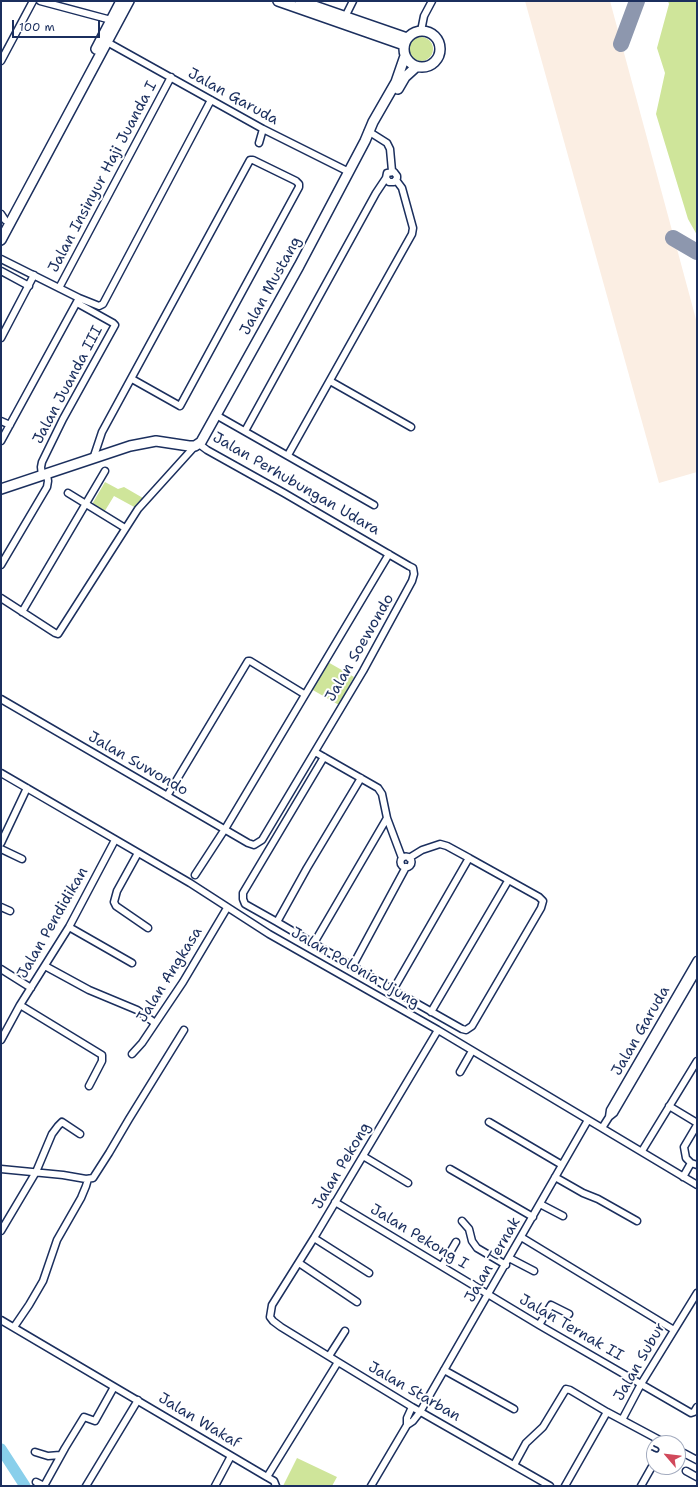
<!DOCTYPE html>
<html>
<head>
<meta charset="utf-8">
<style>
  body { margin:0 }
  #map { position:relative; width:698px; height:1487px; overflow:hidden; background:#fff; font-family:"Shantell Sans",sans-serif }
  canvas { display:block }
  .frame { position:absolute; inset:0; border:2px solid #1b2f5e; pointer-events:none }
  .north { position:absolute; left:646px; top:1435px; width:40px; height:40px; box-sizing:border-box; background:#fff; border:1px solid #a4acbf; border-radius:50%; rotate:298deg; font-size:11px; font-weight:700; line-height:16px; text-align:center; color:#1b2f5e }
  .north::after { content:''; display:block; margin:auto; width:14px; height:18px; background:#d1495b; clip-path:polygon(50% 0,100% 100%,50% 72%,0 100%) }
  .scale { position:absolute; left:12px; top:20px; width:88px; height:18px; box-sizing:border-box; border:2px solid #1b2f5e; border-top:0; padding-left:5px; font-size:12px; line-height:14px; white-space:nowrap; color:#1b2f5e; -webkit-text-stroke:3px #fff; paint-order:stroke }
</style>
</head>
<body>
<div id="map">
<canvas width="698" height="1487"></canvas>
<div class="frame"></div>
<div class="north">U</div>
<div class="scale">100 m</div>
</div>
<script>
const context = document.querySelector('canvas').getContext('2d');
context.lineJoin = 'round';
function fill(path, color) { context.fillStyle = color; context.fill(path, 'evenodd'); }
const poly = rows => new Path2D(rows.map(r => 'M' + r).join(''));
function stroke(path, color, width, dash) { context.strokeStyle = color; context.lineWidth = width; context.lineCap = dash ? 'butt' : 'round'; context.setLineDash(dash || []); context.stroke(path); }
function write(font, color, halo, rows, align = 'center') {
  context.font = font + ' "Shantell Sans",sans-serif'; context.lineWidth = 4; context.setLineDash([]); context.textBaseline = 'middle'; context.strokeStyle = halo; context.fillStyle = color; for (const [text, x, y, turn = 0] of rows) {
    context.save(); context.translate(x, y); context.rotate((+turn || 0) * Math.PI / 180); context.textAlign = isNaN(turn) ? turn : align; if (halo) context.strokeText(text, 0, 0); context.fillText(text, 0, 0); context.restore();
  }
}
fill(poly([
  [525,1,610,1,697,323,697,472,659,483]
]), '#fbeee3');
fill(poly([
  [668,1,697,1,697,235,688,219,656,114,665,73,657,48,669,4],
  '409 49a12 12 0 1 1 24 0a12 12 0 1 1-24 0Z',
  [105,482,118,489,124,487,143,498,136,508,114,496,103,514,91,506],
  [326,661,354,677,339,705,311,689],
  [297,1458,337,1477,332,1486,283,1486]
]), '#cfe59a');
stroke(poly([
  [1,1449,25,1486]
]), '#89cfeb', 11);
stroke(poly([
  [621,44,637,1],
  [673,238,697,252]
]), '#8d97ae', 16);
const street = poly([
  [40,1,111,20],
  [345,17,353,1],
  [421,31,424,16,432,1],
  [107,42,263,129,349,172],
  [1,61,33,1],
  [368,131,387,143,390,149,392,171],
  [259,143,263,129],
  [1,214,5,220],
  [1,259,79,298,99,306,103,304,211,100],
  [1,271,29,286],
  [59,288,171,77],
  [1,338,34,275],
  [330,381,411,427],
  [216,415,374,505],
  [1,421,10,425],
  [245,431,376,193,386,178,387,173,394,172,397,176,397,178,394,182,389,182,386,178],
  [1,441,78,300],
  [288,455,412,234,413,228,402,188,396,180],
  [93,459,102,432,250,160,253,160,296,181,299,184,299,187,180,406,132,379],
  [42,476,41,467,42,462,63,419,115,325,113,323,77,303],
  [68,493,125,528],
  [1,565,47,487,48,481,47,475],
  [1,598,55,633,58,634,138,509,195,446],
  [22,612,105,471],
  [1,699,248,843,254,845,262,840,363,671,412,581,414,574,413,568,409,566,284,493,207,450,199,444],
  [315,752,378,788,382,794,387,818,402,858],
  [324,757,243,893,243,899,245,904,277,922,307,868,361,778],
  [1,773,190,883,269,934,438,1030,697,1185],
  [167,796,248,661,250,661,304,694],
  [1,843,27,788],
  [1,849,22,859],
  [138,853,117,891,114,902,116,906,148,928],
  '400.5 862a5.5 5.5 0 1 1 11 0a5.5 5.5 0 1 1-11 0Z',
  [409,858,422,850,440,844,447,846,469,858],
  [195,875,225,829,389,554],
  [1,907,10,911],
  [277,922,393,990,462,1029,466,1030,472,1026,541,908,543,901,539,897,469,858,393,990],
  [69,927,132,963],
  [314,943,387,818],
  [45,966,89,990,137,1010,155,1023],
  [352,967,406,867],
  [1,969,31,988],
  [20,1005,102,1055,102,1061,89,1086],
  [431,1012,508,881],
  [438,1030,314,1238,272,1305,270,1317,273,1321,281,1327,338,1362,412,1407,550,1486],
  [1,1040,20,1005,69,927,115,840],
  [132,1054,142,1043,183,982,227,908],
  [460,1072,472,1051],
  [669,1106,697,1123],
  [609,1117,614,1113,697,971],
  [489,1122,562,1165],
  [697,1125,684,1147,686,1158,691,1163,697,1165],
  [602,1128,609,1117,610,1110,697,960],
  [642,1151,697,1061],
  [363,1156,408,1183],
  [1,1169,63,1175,86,1179,93,1178,109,1153,129,1119,184,1030],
  [450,1169,533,1217],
  [555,1177,583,1193,598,1199,637,1221],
  [683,1177,691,1163],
  [335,1202,539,1325,691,1413,694,1412,697,1407],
  [540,1204,563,1216],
  [462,1221,469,1229,472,1241,477,1248,506,1265],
  [1,1231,36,1172,52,1134,58,1126,62,1122,80,1134],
  [521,1237,674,1330],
  [314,1238,369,1273],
  [509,1258,534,1271],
  [299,1263,357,1302],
  [442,1266,456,1242],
  [1,1320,267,1477,338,1362],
  [539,1325,551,1305,569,1314],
  [14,1327,29,1305,43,1281,57,1240,81,1198,86,1186,88,1179],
  [329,1356,345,1331],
  [444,1370,514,1409],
  [412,1407,407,1418,407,1425,413,1421,420,1412,588,1120],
  [622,1420,665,1443],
  [678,1450,697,1460],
  [35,1452,48,1456,60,1455],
  [514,1465,526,1443,543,1427,566,1389,570,1390,607,1412],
  [686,1471,697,1477],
  [267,1477,274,1481,276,1486],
  [36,1482,44,1486,65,1448,84,1417,95,1421,114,1387],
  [86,1486,138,1400],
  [215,1486,231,1456],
  [371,1486,407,1425],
  [565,1486,607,1412,622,1420,641,1384,697,1293],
  [641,1486,654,1463]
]);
const secondary = poly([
  [278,1,404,45],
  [300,1,407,38],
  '404 49a18 18 0 1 1 36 0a18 18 0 1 1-36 0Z',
  [96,49,121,1],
  [398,89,405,77,416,67],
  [1,240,129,1],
  [1,489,130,446,156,441,189,446,195,446,201,442,299,266,365,141,373,122,396,82,405,56]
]);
stroke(street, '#1b2f5e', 9);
stroke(secondary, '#1b2f5e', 12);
stroke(street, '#fff', 6);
stroke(secondary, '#fff', 9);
write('15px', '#1b2f5e', '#fff', [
  ["Jalan Garuda",233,97,29],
  ["Jalan Insinyur Haji Juanda I",103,177,-62],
  ["Jalan Mustang",271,286,-61],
  ["Jalan Juanda III",68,385,-62],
  ["Jalan Perhubungan Udara",296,484,30],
  ["Jalan Soewondo",360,648,-60],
  ["Jalan Suwondo",138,764,30],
  ["Jalan Pendidikan",53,923,-60],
  ["Jalan Polonia Ujung",355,968,30],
  ["Jalan Angkasa",170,975,-58],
  ["Jalan Garuda",641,1031,-60],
  ["Jalan Pekong",342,1166,-59],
  ["Jalan Pekong I",419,1237,31],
  ["Jalan Ternak",493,1260,-60],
  ["Jalan Ternak II",571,1328,30],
  ["Jalan Subur",640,1362,-60],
  ["Jalan Starban",414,1392,30],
  ["Jalan Wakaf",199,1421,31]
]);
</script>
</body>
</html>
